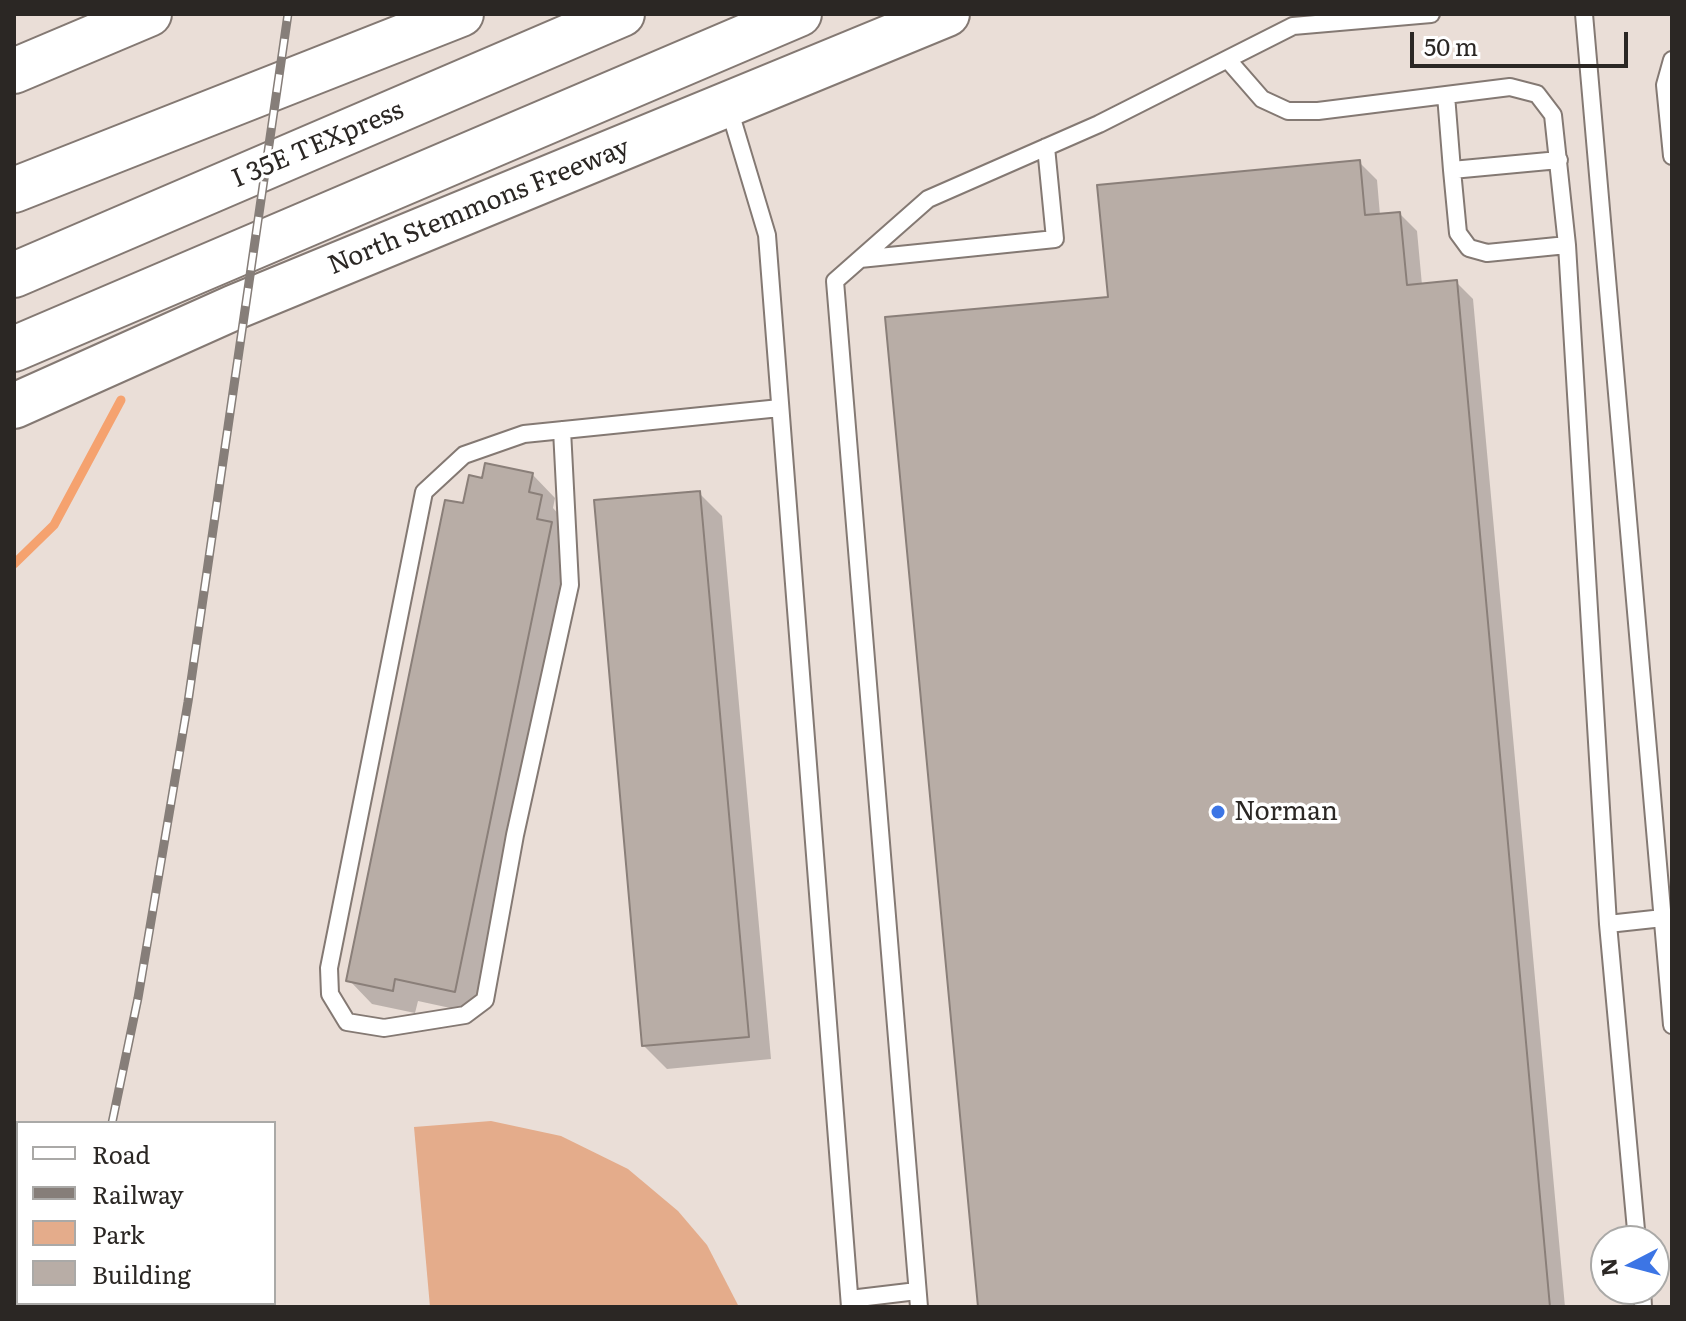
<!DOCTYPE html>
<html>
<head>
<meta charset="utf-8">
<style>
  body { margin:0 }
  #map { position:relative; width:1686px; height:1321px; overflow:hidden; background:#eaded7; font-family:Literata,serif }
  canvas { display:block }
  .frame { position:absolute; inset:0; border:16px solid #2b2724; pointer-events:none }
  .legend { position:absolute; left:16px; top:1121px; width:260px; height:184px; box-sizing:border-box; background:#fff; border:2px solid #aaa9a7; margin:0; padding:10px 14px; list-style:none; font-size:24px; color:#2b2724 }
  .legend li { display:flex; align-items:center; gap:16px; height:40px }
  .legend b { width:40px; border:2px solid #aaa9a7 }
  .north { position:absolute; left:1590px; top:1225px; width:80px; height:80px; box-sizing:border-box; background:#fff; border:2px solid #aaa9a7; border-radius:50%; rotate:264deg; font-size:22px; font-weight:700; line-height:32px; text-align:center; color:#2b2724 }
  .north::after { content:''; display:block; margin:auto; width:28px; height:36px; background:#3c75e5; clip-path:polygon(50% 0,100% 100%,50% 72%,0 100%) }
  .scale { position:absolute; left:1410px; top:32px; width:218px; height:36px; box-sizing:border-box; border:4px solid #2b2724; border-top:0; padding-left:10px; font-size:24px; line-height:28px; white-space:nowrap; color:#2b2724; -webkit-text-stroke:6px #fff; paint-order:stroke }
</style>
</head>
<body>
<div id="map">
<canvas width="1686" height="1321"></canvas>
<div class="frame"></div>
<ul class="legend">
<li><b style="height:10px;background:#fff"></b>Road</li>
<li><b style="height:10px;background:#867e79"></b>Railway</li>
<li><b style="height:22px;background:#e4ac8b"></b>Park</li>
<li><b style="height:22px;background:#b8ada6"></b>Building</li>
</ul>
<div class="north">N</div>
<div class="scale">50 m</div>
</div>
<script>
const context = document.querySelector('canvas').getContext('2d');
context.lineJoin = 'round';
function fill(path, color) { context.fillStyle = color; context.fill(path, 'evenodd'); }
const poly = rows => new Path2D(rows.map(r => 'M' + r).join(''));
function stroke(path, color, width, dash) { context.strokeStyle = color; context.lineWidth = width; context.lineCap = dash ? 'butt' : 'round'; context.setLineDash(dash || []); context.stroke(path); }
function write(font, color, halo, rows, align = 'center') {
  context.font = font + ' Literata,serif'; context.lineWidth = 7; context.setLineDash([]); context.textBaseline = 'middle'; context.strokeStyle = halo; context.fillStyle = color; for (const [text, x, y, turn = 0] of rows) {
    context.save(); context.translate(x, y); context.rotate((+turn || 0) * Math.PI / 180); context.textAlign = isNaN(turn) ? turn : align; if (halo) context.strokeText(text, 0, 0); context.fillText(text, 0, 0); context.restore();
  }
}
fill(poly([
  [491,1121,561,1136,628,1169,678,1211,707,1245,739,1307,430,1307,414,1127]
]), '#e4ac8b');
fill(poly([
  [1359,162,1377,180,1380,215,1400,214,1417,231,1422,285,1456,282,1473,299,1565,1307,980,1307,1110,299],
  [532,474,555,498,553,508,564,520,574,546,478,1014,418,1001,415,1013,372,1004,349,980,465,506,484,480],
  [699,493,722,516,771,1059,667,1069,644,1046]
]), '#0003');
stroke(poly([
  [14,564,54,525,121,400]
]), '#f5a26f', 9);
const building = poly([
  [1360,160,1365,215,1400,212,1407,285,1457,280,1550,1307,978,1307,885,317,1108,297,1097,185,1360,160],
  [485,463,533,473,529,492,542,495,537,519,552,522,455,992,395,979,393,991,346,981,445,500,463,503,469,475,482,478,485,463],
  [700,491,749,1037,642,1046,594,500,700,491]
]);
fill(building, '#b8ada6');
stroke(building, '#8a7f79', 2);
const service = poly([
  [1584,14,1672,1025],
  [1228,60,1262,99,1288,111,1318,111,1510,87,1537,94,1553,115,1567,245,1608,924,1663,918],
  [1672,60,1665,85,1672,156],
  [1446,95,1452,170,1559,160],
  [728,105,767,235,850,1307],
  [1452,170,1458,233,1469,248,1487,253,1567,245],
  [860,259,1055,239,1046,147],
  [562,430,570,585,515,835,485,1000,465,1015,384,1028,347,1022,330,994,329,968,424,492,464,455,524,434,780,408],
  [1608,924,1637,1241],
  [1642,1289,1643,1307],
  [850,1299,917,1291],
  [919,1307,835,281,928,199,1099,124,1293,26,1431,14]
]);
const secondary = poly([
  [14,71,149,14],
  [14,406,235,307,947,14]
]);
const motorway = poly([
  [14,190,461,14],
  [14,275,622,14],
  [14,349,799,14]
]);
stroke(service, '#847973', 20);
stroke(secondary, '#847973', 48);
stroke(motorway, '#847973', 48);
stroke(service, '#fff', 16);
stroke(secondary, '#fff', 44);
stroke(motorway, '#fff', 44);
const rail = poly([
  [112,1123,138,998,188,702,288,14],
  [75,1307,76,1303]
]);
stroke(rail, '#867e79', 9);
stroke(rail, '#fff', 6, [18]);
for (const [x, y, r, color] of [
  [1218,812,8,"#3c75e5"]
]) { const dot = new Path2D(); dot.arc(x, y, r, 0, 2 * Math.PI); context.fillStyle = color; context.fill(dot); stroke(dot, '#fff', 3); }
write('26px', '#2b2724', '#fff', [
  ["I 35E TEXpress",318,145,-23],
  ["North Stemmons Freeway",479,207,-22]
]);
write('26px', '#2b2724', '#fff', [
  ["Norman",1234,812]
], 'left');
</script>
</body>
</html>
